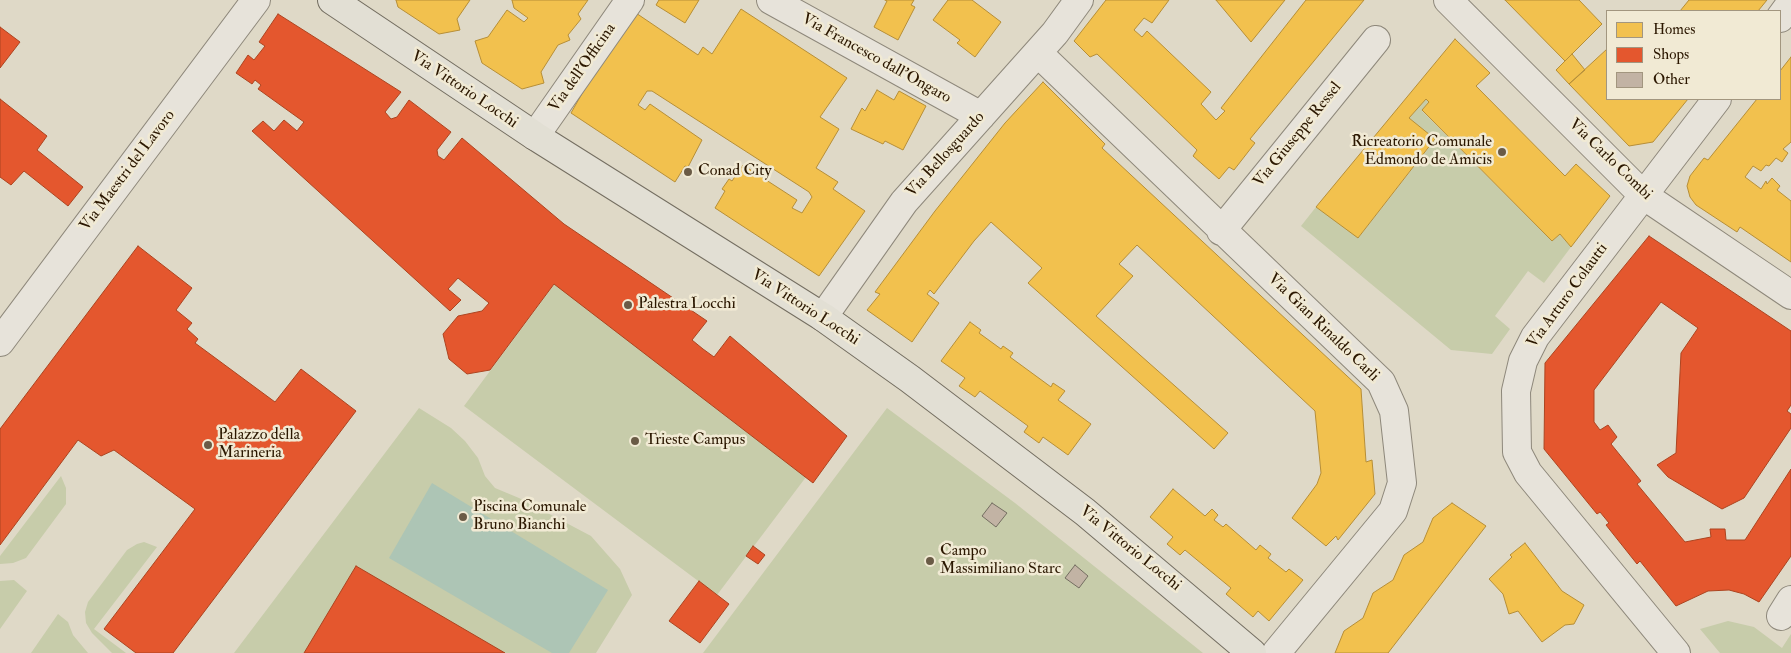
<!DOCTYPE html>
<html>
<head>
<meta charset="utf-8">
<style>
  body { margin:0 }
  #map { position:relative; width:1791px; height:653px; overflow:hidden; background:#dfd9c7; font-family:"IM FELL Double Pica",serif }
  canvas { display:block }
  .legend { position:absolute; left:1606px; top:10px; width:175px; height:90px; box-sizing:border-box; background:#f1ead4; border:1px solid #a2967f; margin:0; padding:6px 9px; list-style:none; font-size:15px; color:#2b1700 }
  .legend li { display:flex; align-items:center; gap:10px; height:25px }
  .legend b { width:25px; border:1px solid #a2967f }
</style>
</head>
<body>
<div id="map">
<canvas width="1791" height="653"></canvas>
<ul class="legend">
<li><b style="height:14px;background:#f2c14e"></b>Homes</li>
<li><b style="height:14px;background:#e4572e"></b>Shops</li>
<li><b style="height:14px;background:#c2b3a4"></b>Other</li>
</ul>
</div>
<script>
const context = document.querySelector('canvas').getContext('2d');
context.lineJoin = 'round';
function fill(path, color) { context.fillStyle = color; context.fill(path, 'evenodd'); }
const poly = rows => new Path2D(rows.map(r => 'M' + r).join(''));
function stroke(path, color, width, dash) { context.strokeStyle = color; context.lineWidth = width; context.lineCap = dash ? 'butt' : 'round'; context.setLineDash(dash || []); context.stroke(path); }
function write(font, color, halo, rows, align = 'center') {
  context.font = font + ' "IM FELL Double Pica",serif'; context.lineWidth = 5; context.setLineDash([]); context.textBaseline = 'middle'; context.strokeStyle = halo; context.fillStyle = color; for (const [text, x, y, turn = 0] of rows) {
    context.save(); context.translate(x, y); context.rotate((+turn || 0) * Math.PI / 180); context.textAlign = isNaN(turn) ? turn : align; if (halo) context.strokeText(text, 0, 0); context.fillText(text, 0, 0); context.restore();
  }
}
fill(poly([
  [1426,99,1429,102,1422,111,1552,241,1560,234,1571,247,1544,283,1528,271,1495,316,1510,329,1492,354,1451,350,1301,226,1316,207,1359,237,1435,140,1409,118],
  [588,239,703,325,668,371,667,370,806,477,717,595,464,406],
  [419,408,451,428,465,441,478,458,485,476,495,488,519,498,591,536,620,569,632,595,596,653,234,653],
  [887,408,1015,503,1203,653,703,653],
  [61,476,66,488,66,504,26,558,13,563,0,564,0,556],
  [144,542,157,547,94,629,126,653,112,653,92,633,86,623,85,612,88,602,127,550,137,544],
  [14,580,27,591,0,629,0,581],
  [58,614,68,622,73,635,88,653,31,653],
  [1728,621,1754,627,1782,648,1791,634,1791,653,1720,653,1700,629]
]), '#c7ccaa');
fill(poly([
  [432,483,608,590,569,653,552,653,389,558]
]), '#adc5b5');
const homes = poly([
  [396,0,470,0,457,19,460,30,439,34,398,7,396,0],
  [512,0,588,0,578,14,581,19,568,35,570,40,558,45,541,72,544,83,522,89,482,63,475,41,488,37,507,10,524,22,528,18,514,8,512,0],
  [659,0,699,0,685,23,656,5,659,0],
  [885,0,914,0,911,5,915,7,898,40,874,27,887,1,885,0],
  [948,0,972,0,1001,22,975,57,957,43,960,40,933,20,948,0],
  [1106,0,1169,0,1152,23,1144,18,1134,30,1142,37,1147,31,1211,92,1201,104,1216,120,1225,111,1221,108,1306,0,1364,0,1250,139,1255,143,1234,170,1229,167,1219,179,1193,156,1197,150,1097,54,1090,57,1074,41,1106,0],
  [1216,0,1285,0,1251,42,1216,0],
  [1505,0,1579,0,1602,24,1565,61,1505,0],
  [1689,0,1767,0,1758,11,1680,11,1689,0],
  [630,9,698,55,703,47,712,54,741,9,847,78,820,117,839,129,816,168,838,182,833,189,865,211,819,276,715,208,725,191,722,189,729,179,732,181,743,165,797,200,792,208,802,213,812,197,809,192,652,91,647,91,638,105,645,110,650,104,702,140,688,167,685,166,675,182,571,113,630,9],
  [1455,39,1490,73,1476,86,1565,176,1576,164,1610,196,1571,247,1560,234,1552,241,1422,110,1429,102,1426,99,1409,118,1435,139,1358,238,1316,207,1455,39],
  [1607,49,1607,99,1688,99,1653,142,1629,146,1569,84,1607,49],
  [1572,54,1585,70,1569,84,1556,70,1572,54],
  [1791,57,1791,142,1783,149,1788,153,1782,162,1776,158,1769,166,1766,165,1761,171,1753,166,1745,177,1761,189,1766,181,1767,184,1772,178,1780,186,1777,190,1791,201,1791,262,1740,227,1737,232,1696,205,1690,197,1687,186,1690,176,1704,158,1708,160,1757,99,1780,99,1780,71,1791,57],
  [1043,82,1105,144,1102,148,1361,389,1366,462,1372,460,1375,494,1338,540,1336,536,1326,546,1292,518,1317,484,1321,473,1315,411,1137,245,1119,264,1133,276,1096,316,1228,433,1214,449,1028,283,1042,268,991,222,974,241,934,294,930,290,927,294,939,303,912,342,867,310,880,294,875,292,935,211,1005,123,1043,82],
  [877,90,894,100,899,91,926,106,903,150,885,141,883,144,851,129,862,108,865,111,877,90],
  [970,322,981,330,979,333,1001,349,1003,346,1013,353,1010,357,1051,387,1053,383,1065,391,1058,400,1091,424,1068,455,1043,437,1039,443,1024,432,1028,426,980,391,975,397,959,386,965,378,941,361,970,322],
  [1173,489,1205,516,1212,509,1218,515,1214,520,1223,527,1226,524,1256,550,1260,545,1271,554,1268,558,1286,572,1289,569,1303,580,1269,621,1258,611,1253,617,1226,594,1231,588,1185,550,1180,555,1167,544,1173,537,1150,517,1173,489],
  [1452,503,1486,526,1388,653,1335,653,1344,631,1363,618,1373,593,1393,580,1404,555,1423,542,1433,518,1452,503],
  [1525,543,1562,591,1584,605,1574,624,1565,625,1542,642,1518,611,1509,614,1503,594,1489,579,1512,557,1510,555,1525,543]
]);
fill(homes, '#f2c14e');
stroke(homes, '#b68e37', 1);
const shops = poly([
  [278,14,401,92,385,112,391,119,397,117,409,100,451,132,437,150,438,156,444,160,462,138,564,224,707,321,692,340,703,349,714,357,730,336,847,436,813,483,554,284,490,370,467,374,449,359,443,334,458,316,482,311,489,303,458,278,448,289,461,300,450,311,252,131,263,121,274,131,284,120,297,131,304,122,258,89,261,85,255,80,252,84,236,73,248,55,254,60,265,46,259,42,278,14],
  [0,27,20,42,0,68,0,27],
  [0,99,47,136,37,150,83,187,68,206,24,171,11,185,0,177,0,99],
  [1649,236,1791,331,1791,405,1787,411,1791,414,1791,428,1744,498,1722,509,1668,477,1657,465,1676,453,1681,353,1698,328,1661,302,1594,390,1594,422,1600,430,1608,425,1617,437,1611,444,1641,481,1637,484,1685,542,1711,537,1710,529,1725,529,1726,540,1745,540,1791,469,1791,556,1759,602,1744,594,1729,590,1708,591,1676,606,1640,561,1637,564,1606,525,1609,523,1600,512,1597,514,1544,449,1545,363,1649,236],
  [138,246,192,288,176,310,192,323,187,329,198,339,195,343,275,402,301,369,356,411,173,653,136,653,104,629,195,509,114,450,101,456,78,440,0,545,0,429,138,246],
  [753,546,765,555,758,564,746,556,753,546],
  [356,566,505,653,304,653,356,566],
  [699,581,729,604,700,643,669,621,699,581]
]);
fill(shops, '#e4572e');
stroke(shops, '#ac4420', 1);
const building = poly([
  [992,503,1007,513,996,527,982,516,992,503],
  [1075,565,1088,576,1079,588,1065,578,1075,565]
]);
fill(building, '#c2b3a4');
stroke(building, '#746e61', 1);
const minor = poly([
  [771,0,981,116],
  [1448,0,1643,195,1791,295],
  [1780,18,1791,3],
  [1038,53,1381,382,1394,411,1402,483,1393,511,1276,653],
  [535,136,630,0],
  [1221,231,1376,40],
  [823,317,904,202,1055,33,1079,0],
  [0,342,256,0],
  [1781,616,1791,600],
  [1676,653,1528,473,1517,452,1516,391,1523,361,1535,337,1717,99]
]);
const major = poly([
  [332,0,535,136,823,317,910,379,1085,512,1252,653]
]);
stroke(minor, '#8e887b', 30);
stroke(major, '#746e61', 30);
stroke(minor, '#e7e3da', 28);
stroke(major, '#e2dfd4', 28);
for (const [x, y, r, color] of [
  [1502,152,5,"#6a5b46"],
  [688,172,5,"#6a5b46"],
  [628,305,5,"#6a5b46"],
  [635,441,5,"#6a5b46"],
  [208,445,5,"#6a5b46"],
  [463,517,5,"#6a5b46"],
  [930,561,5,"#6a5b46"]
]) { const dot = new Path2D(); dot.arc(x, y, r, 0, 2 * Math.PI); context.fillStyle = color; context.fill(dot); stroke(dot, '#f1ead4', 2); }
write('16px', '#2b1700', '#f1ead4', [
  ["Via Francesco dall'Ongaro",876,59,29],
  ["Via dell'Officina",583,68,-55],
  ["Via Vittorio Locchi",464,90,34],
  ["Via Giuseppe Ressel",1298,135,-51],
  ["Via Bellosguardo",946,155,-48],
  ["Via Carlo Combi",1610,160,44],
  ["Via Maestri del Lavoro",128,171,-53],
  ["Via Arturo Colautti",1568,296,-54],
  ["Via Vittorio Locchi",805,308,33],
  ["Via Gian Rinaldo Carli",1323,328,44],
  ["Via Vittorio Locchi",1130,549,39]
]);
write('16px', '#2b1700', '#f1ead4', [
  ["Ricreatorio Comunale",1492,143,"right"],
  ["Edmondo de Amicis",1492,161,"right"],
  ["Conad City",698,172],
  ["Palestra Locchi",638,305],
  ["Palazzo della",218,436],
  ["Marineria",218,454],
  ["Trieste Campus",645,441],
  ["Piscina Comunale",473,508],
  ["Bruno Bianchi",473,526],
  ["Campo",940,552],
  ["Massimiliano Starc",940,570]
], 'left');
</script>
</body>
</html>
